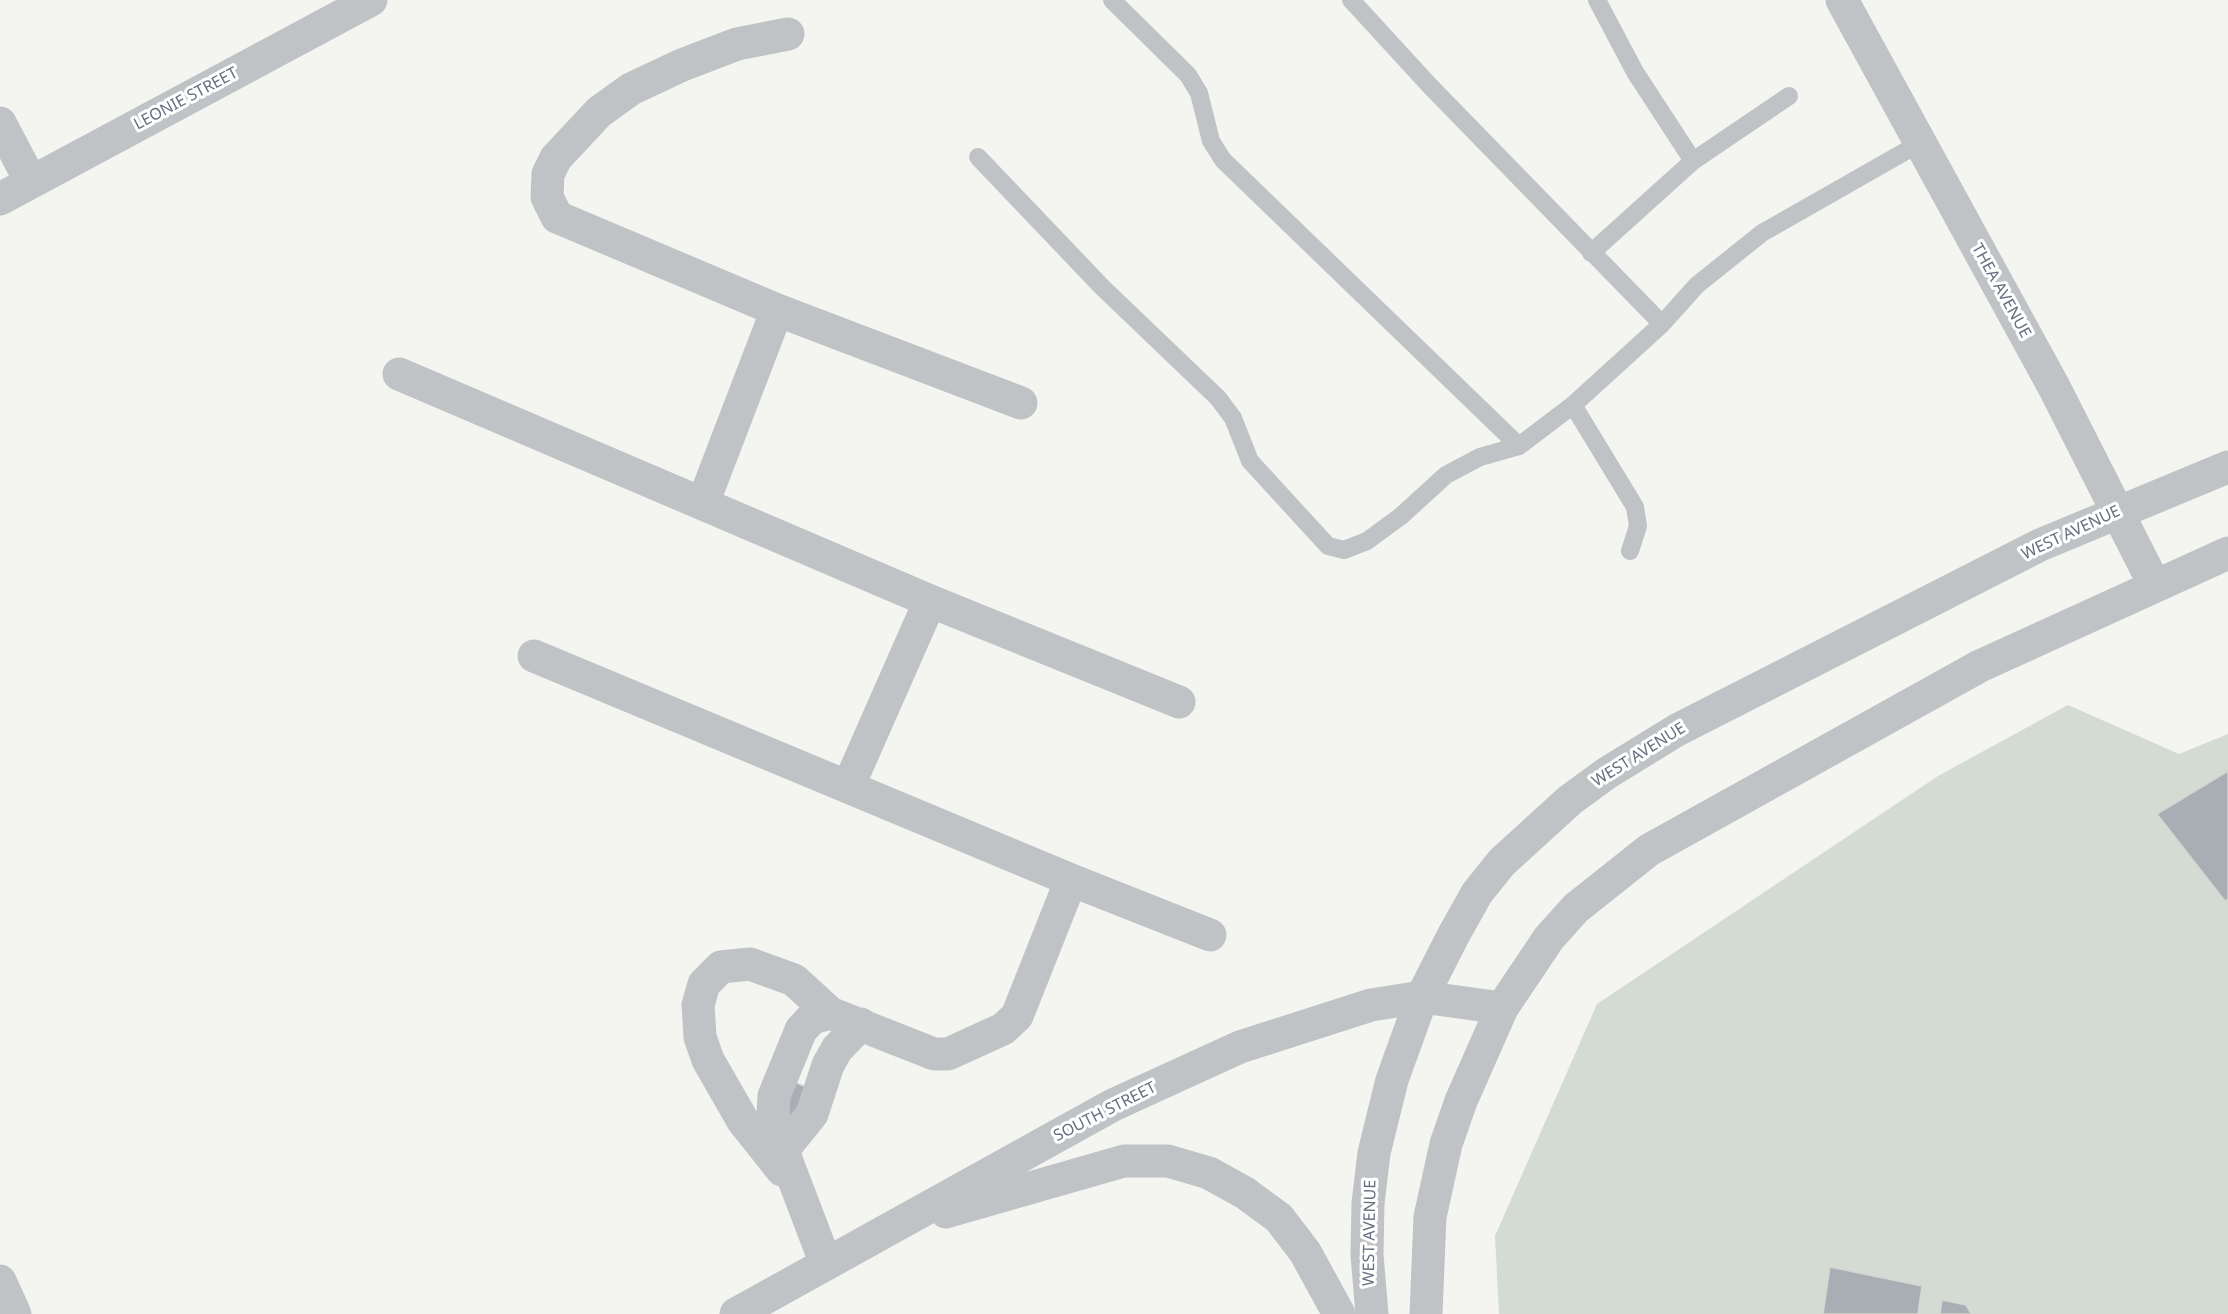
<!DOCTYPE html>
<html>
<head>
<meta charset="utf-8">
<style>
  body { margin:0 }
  canvas { display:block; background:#f4f4f1 }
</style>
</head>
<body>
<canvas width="2228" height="1314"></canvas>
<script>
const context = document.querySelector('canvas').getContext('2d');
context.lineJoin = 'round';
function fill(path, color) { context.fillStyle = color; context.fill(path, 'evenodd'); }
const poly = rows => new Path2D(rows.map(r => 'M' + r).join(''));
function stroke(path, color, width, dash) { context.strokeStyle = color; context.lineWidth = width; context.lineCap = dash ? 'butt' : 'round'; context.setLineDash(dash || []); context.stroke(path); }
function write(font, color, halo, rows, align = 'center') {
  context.font = font + ' "Noto Sans",sans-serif'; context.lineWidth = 6; context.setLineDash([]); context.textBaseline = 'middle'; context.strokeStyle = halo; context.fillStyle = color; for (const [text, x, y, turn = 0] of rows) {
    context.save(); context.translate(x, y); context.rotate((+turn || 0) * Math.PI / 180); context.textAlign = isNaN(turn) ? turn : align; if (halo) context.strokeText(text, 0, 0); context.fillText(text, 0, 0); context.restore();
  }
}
fill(poly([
  [2068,705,2179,754,2228,734,2228,1314,1499,1314,1495,1236,1597,1004,1938,776]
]), '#d4dbd3');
const building = poly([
  [2228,771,2228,899,2225,901,2157,814,2228,771],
  [791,1081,814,1090,799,1125,777,1116,791,1081],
  [1830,1267,1922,1286,1918,1314,1823,1314,1830,1267],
  [1942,1300,1966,1305,1971,1314,1940,1314,1942,1300]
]);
fill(building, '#a9aeb4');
stroke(building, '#d5d6d4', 1.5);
stroke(poly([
  [1112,0,1188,75,1199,93,1211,141,1223,160,1519,446],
  [1351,0,1430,86,1662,324],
  [1597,0,1635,72,1693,161],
  [978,157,1102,287,1218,398,1233,418,1250,461,1328,546,1344,550,1367,541,1401,516,1446,475,1480,457,1519,446,1573,405],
  [1591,253,1693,161,1789,96],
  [1630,551,1638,526,1635,507,1573,405,1662,324,1697,285,1762,233,1920,143]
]), '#c0c3c6', 18);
stroke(poly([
  [1842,0,2054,387,2154,584],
  [788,34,737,44,682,65,631,89,599,112,556,158,548,174,547,197,557,217,777,310,1021,403],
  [0,123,31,182],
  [0,199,371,0],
  [399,374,930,601,1179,702],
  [703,503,777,310],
  [534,656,1071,880,1210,935],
  [848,787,930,601],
  [783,1150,812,1114,828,1065,837,1049,861,1024],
  [782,1170,743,1121,708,1060,700,1037,698,1005,704,984,721,967,750,964,794,980,830,1013],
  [826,1264,778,1138,773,1114,774,1096,801,1030,812,1018,830,1013,934,1054,948,1054,1003,1029,1017,1016,1071,880],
  [0,1281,15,1314]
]), '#c0c3c6', 33);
stroke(poly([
  [946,1212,1124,1161,1168,1161,1209,1173,1245,1193,1279,1218,1305,1252,1339,1314],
  [736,1314,1113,1105,1240,1047,1371,1005,1422,997,1502,1008],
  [1372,1314,1367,1255,1368,1203,1374,1153,1392,1080,1422,997,1453,936,1477,893,1502,862,1570,800,1607,773,1677,730,2040,545,2228,467],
  [1426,1314,1430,1217,1446,1144,1461,1101,1502,1008,1549,938,1576,908,1649,850,1980,666,2228,553]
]), '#c0c3c6', 33);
write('16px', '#666f7f', '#fff', [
  ["LEONIE STREET",186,99,-28],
  ["THEA AVENUE",2001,291,61],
  ["WEST AVENUE",2071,533,-25],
  ["WEST AVENUE",1639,755,-32],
  ["SOUTH STREET",1105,1112,-27],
  ["WEST AVENUE",1370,1233,-89]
]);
</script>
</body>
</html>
